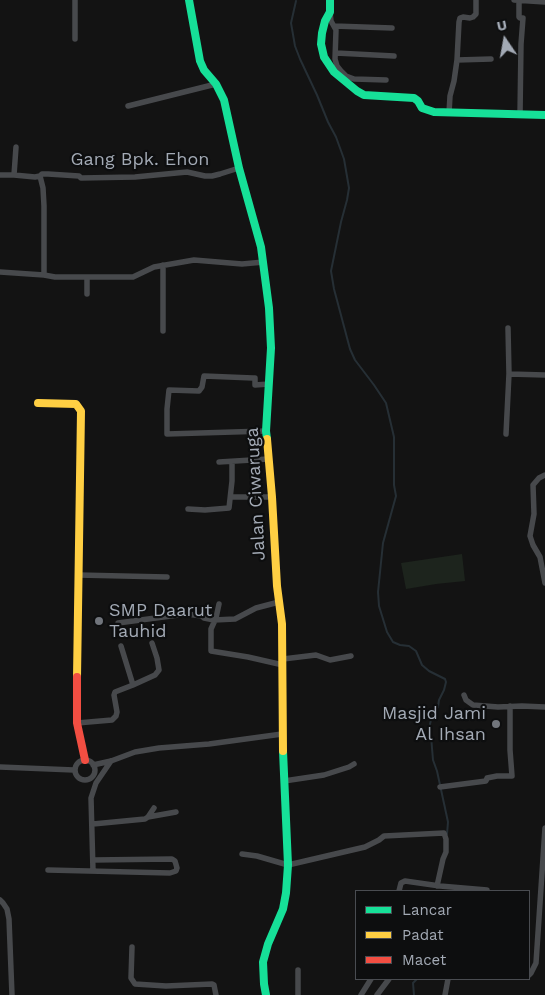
<!DOCTYPE html>
<html>
<head>
<meta charset="utf-8">
<style>
  body { margin:0 }
  #map { position:relative; width:545px; height:995px; overflow:hidden; background:#131313; font-family:"Work Sans",sans-serif }
  canvas { display:block }
  .legend { position:absolute; left:355px; top:890px; width:175px; height:90px; box-sizing:border-box; background:#0d0e0f; border:1px solid #494c51; margin:0; padding:6px 9px; list-style:none; font-size:15px; color:#a3aab5 }
  .legend li { display:flex; align-items:center; gap:10px; height:25px }
  .legend b { width:25px; border:1px solid #494c51 }
  .north { position:absolute; left:480px; top:15px; width:50px; height:50px; -webkit-text-stroke:4px #0d0e0f; paint-order:stroke; rotate:348deg; font-size:14px; font-weight:700; line-height:20px; text-align:center; color:#a3aab5 }
  .north::after { content:''; display:block; margin:auto; width:18px; height:22px; background:#a3aab5; clip-path:polygon(50% 0,100% 100%,50% 72%,0 100%) }
</style>
</head>
<body>
<div id="map">
<canvas width="545" height="995"></canvas>
<ul class="legend">
<li><b style="height:6px;background:#16e098"></b>Lancar</li>
<li><b style="height:6px;background:#ffcf43"></b>Padat</li>
<li><b style="height:6px;background:#f24e42"></b>Macet</li>
</ul>
<div class="north">U</div>
</div>
<script>
const context = document.querySelector('canvas').getContext('2d');
context.lineJoin = 'round';
function fill(path, color) { context.fillStyle = color; context.fill(path, 'evenodd'); }
const poly = rows => new Path2D(rows.map(r => 'M' + r).join(''));
function stroke(path, color, width, dash) { context.strokeStyle = color; context.lineWidth = width; context.lineCap = dash ? 'butt' : 'round'; context.setLineDash(dash || []); context.stroke(path); }
function write(font, color, halo, rows, align = 'center') {
  context.font = font + ' "Work Sans",sans-serif'; context.lineWidth = 4.5; context.setLineDash([]); context.textBaseline = 'middle'; context.strokeStyle = halo; context.fillStyle = color; for (const [text, x, y, turn = 0] of rows) {
    context.save(); context.translate(x, y); context.rotate((+turn || 0) * Math.PI / 180); context.textAlign = isNaN(turn) ? turn : align; if (halo) context.strokeText(text, 0, 0); context.fillText(text, 0, 0); context.restore();
  }
}
fill(poly([
  [462,554,465,581,436,584,406,589,401,563]
]), '#1d241d');
stroke(poly([
  [296,1,291,23,295,46,300,59,317,95,328,122,336,137,344,159,349,188,347,200,341,222,331,271,334,289,350,349,355,360,374,385,386,403,394,437,394,485,396,496,383,543,378,592,379,606,387,632,393,642,400,645,409,646,416,651,422,665,429,671,445,679,446,682,444,690,439,700,438,707,433,713,430,724,433,760,437,771,448,822,447,834],
  [414,995,413,983,417,979]
]), '#262f35', 2);
stroke(poly([
  [75,0,75,39],
  [514,0,545,2],
  [519,1,519,17,520,18,523,18,521,44,520,115],
  [330,12,331,21,336,30,335,59,337,66,341,71,346,76,354,79,386,80],
  [334,26,392,28],
  [336,53,394,56],
  [457,60,491,59],
  [128,106,216,84],
  [449,113,450,96,454,81,457,60,459,22,460,18,463,17,470,18,473,17,476,14,476,0],
  [0,175,14,175,35,177,40,176,43,188,44,206,44,275],
  [14,175,16,147],
  [40,176,42,174,48,174,79,176,81,178,135,177,187,172,205,176,212,176,220,174,239,168],
  [163,265,163,331],
  [0,272,44,275,55,277,133,277,154,267,194,260,242,264,264,262],
  [87,294,87,277],
  [509,374,545,375],
  [266,431,167,434,167,409,169,390,199,391,202,387,204,376,253,378,255,378,255,385,269,384],
  [506,434,509,374,508,328],
  [219,462,268,459],
  [545,475,539,478,533,485,534,514,530,536,533,545,540,557,545,583],
  [231,497,272,497],
  [188,509,205,510,229,508,232,481,232,462],
  [78,575,167,577],
  [219,604,216,618,211,629,211,651,248,657,283,665],
  [118,623,186,614,202,616,204,618,214,620,235,619,256,608,279,602],
  [121,646,133,685,155,675,159,670,157,658,152,643],
  [283,659,316,655,330,660,351,656],
  [464,695,466,700,473,705,498,707,522,706,545,707],
  [77,723,112,720,116,716,117,712,114,695,115,692,133,685],
  '75 770a10 10 0 1 1 20 0a10 10 0 1 1-20 0Z',
  [93,765,111,761,135,752,159,748,209,744,282,734],
  [0,767,74,770],
  [284,781,324,775,349,767,354,764],
  [440,787,486,781,487,778,497,776,512,776,510,750,510,706],
  [148,817,176,812],
  [93,824,145,819,148,817,154,808],
  [242,854,257,856,288,865,365,847,379,840,384,836,444,833,446,839,446,852,443,859,437,886],
  [48,870,170,873,176,871,177,868,175,861,172,859,93,860],
  [93,871,91,798,96,783,111,761],
  [399,891,401,883,405,881,440,886,487,890],
  [0,900,3,903,7,909,9,919,12,995],
  [132,947,131,978,135,984,166,986,212,984,214,985,216,995],
  [298,970,298,995],
  [529,975,531,973,536,963,545,828],
  [361,995,371,979],
  [377,995,389,979],
  [445,995,448,979]
]), '#47494c', 5.5);
stroke(poly([
  [189,0,200,61,204,70,216,84,224,100,239,168,261,247,269,308,271,348,266,431,267,439],
  [330,0,330,12,325,21,322,33,321,44,324,57,334,72,357,91,364,95,414,98,418,101,422,108,434,112,545,115],
  [266,995,264,984,263,962,268,944,283,909,286,893,288,865,283,751]
]), '#16e098', 8);
stroke(poly([
  [38,403,76,404,81,411,77,677],
  [267,439,272,497,277,586,282,624,283,751]
]), '#ffcf43', 8);
stroke(poly([
  [77,677,77,723,85,760]
]), '#f24e42', 8);
for (const [x, y, r, color] of [
  [99,621,5,"#71757c"],
  [496,724,5,"#71757c"]
]) { const dot = new Path2D(); dot.arc(x, y, r, 0, 2 * Math.PI); context.fillStyle = color; context.fill(dot); stroke(dot, '#0d0e0f', 2); }
write('18px', '#a3aab5', '#0d0e0f', [
  ["Gang Bpk. Ehon",140,160],
  ["Jalan Ciwaruga",256,494,-93]
]);
write('18px', '#a3aab5', '#0d0e0f', [
  ["SMP Daarut",109,611],
  ["Tauhid",109,632],
  ["Masjid Jami",486,714,"right"],
  ["Al Ihsan",486,735,"right"]
], 'left');
</script>
</body>
</html>
